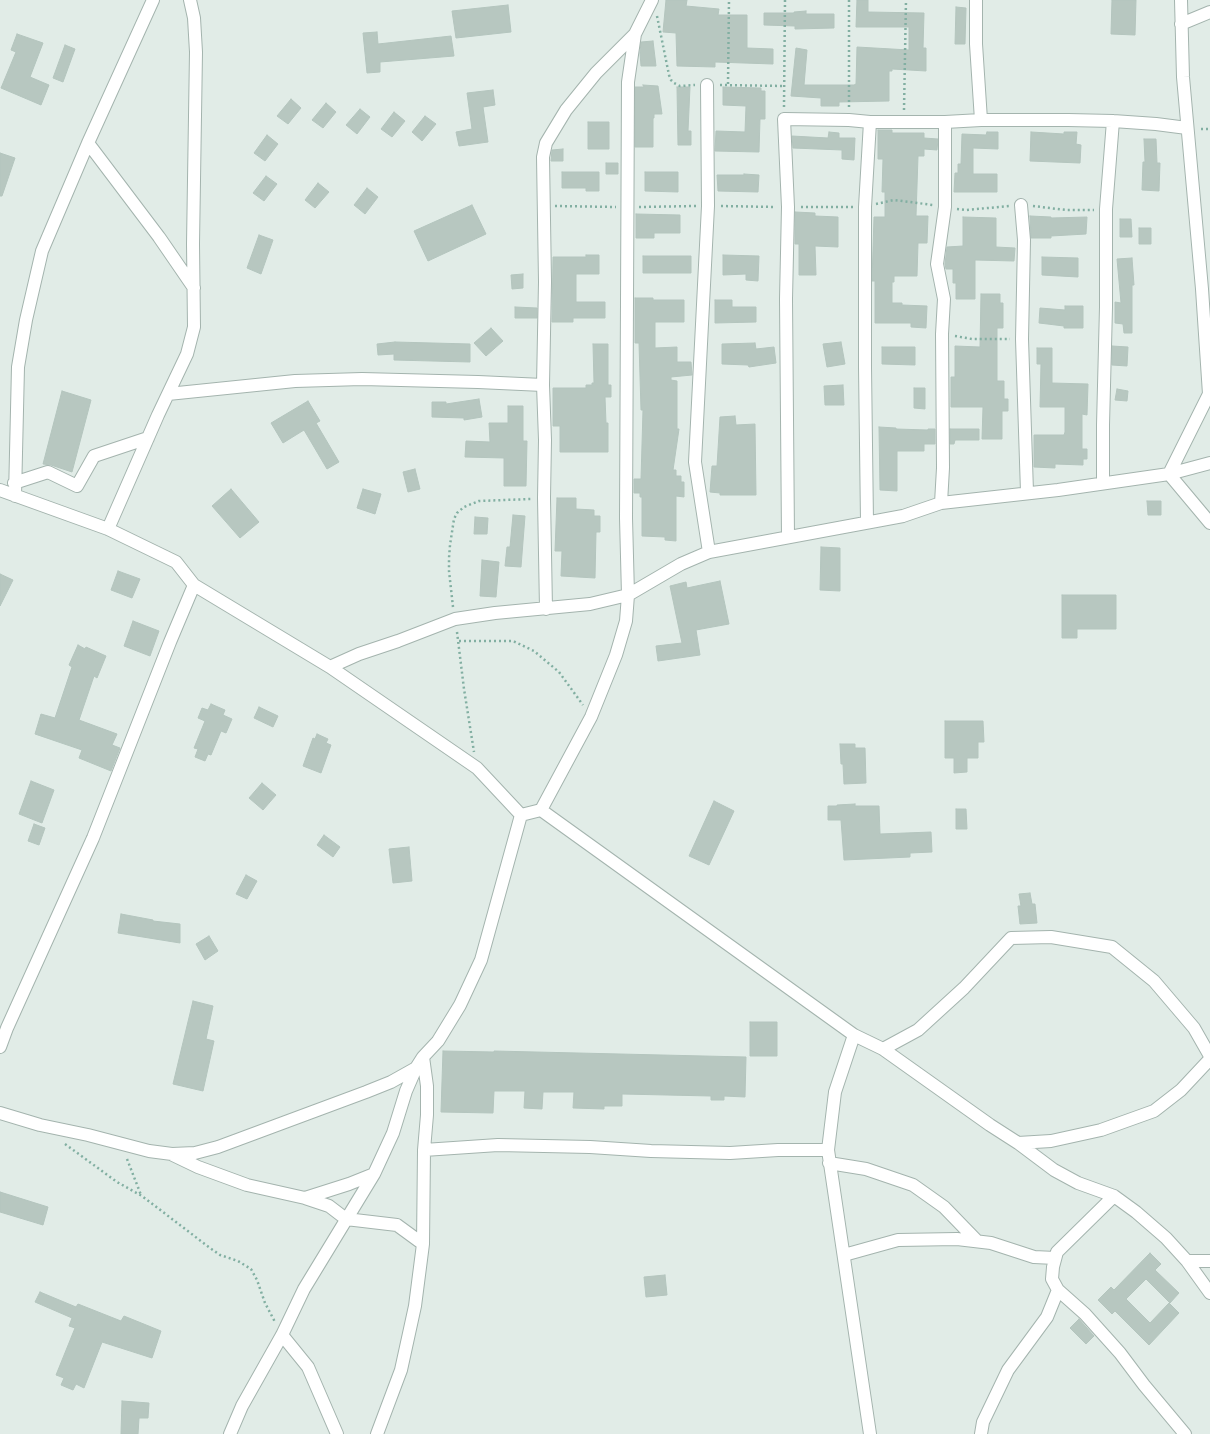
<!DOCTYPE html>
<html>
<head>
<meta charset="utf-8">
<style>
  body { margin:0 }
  canvas { display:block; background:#e1ece7 }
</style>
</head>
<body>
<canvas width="1210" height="1434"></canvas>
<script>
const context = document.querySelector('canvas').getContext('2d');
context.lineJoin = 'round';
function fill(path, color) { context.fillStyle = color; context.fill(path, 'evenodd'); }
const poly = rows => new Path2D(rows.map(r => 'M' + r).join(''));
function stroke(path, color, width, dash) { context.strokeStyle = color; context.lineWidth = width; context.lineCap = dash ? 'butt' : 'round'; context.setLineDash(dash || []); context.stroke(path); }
const building = poly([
  [666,0,687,0,686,6,719,9,718,15,747,15,747,48,773,49,773,64,715,62,715,67,677,66,676,33,663,32,666,0],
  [857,0,868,0,868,12,924,13,923,48,926,48,926,71,892,69,892,71,889,71,889,101,839,102,839,106,821,106,821,98,791,96,796,48,807,50,804,85,854,85,856,84,857,47,909,50,909,27,856,27,857,0],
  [1112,0,1136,0,1135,35,1111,34,1112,0],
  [508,5,511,32,456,38,452,11,508,5],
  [956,7,966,8,965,44,955,44,956,7],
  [806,11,806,14,834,14,834,28,795,29,795,26,764,25,764,13,794,13,794,12,806,11],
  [377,32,378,44,451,36,454,56,380,62,380,72,367,73,363,33,377,32],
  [17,34,43,43,30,77,49,85,41,105,1,88,16,52,11,50,17,34],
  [653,41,656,66,641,66,640,53,641,42,653,41],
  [65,45,75,49,63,82,53,78,65,45],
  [643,85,658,86,662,114,654,114,654,118,653,118,653,147,635,147,635,87,644,87,643,85],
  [677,87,690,87,688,131,691,131,691,145,678,145,677,87],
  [723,87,761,88,761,91,765,91,765,119,760,119,759,152,715,151,716,131,745,132,746,106,723,105,723,87],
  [493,90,495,105,483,107,488,142,459,146,456,132,472,129,467,93,493,90],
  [291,99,301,108,288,124,277,116,291,99],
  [326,103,336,112,323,128,312,120,326,103],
  [360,109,370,117,357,134,346,125,360,109],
  [394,112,405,121,392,137,381,129,394,112],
  [425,116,436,124,422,141,412,132,425,116],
  [588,122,609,122,609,149,588,149,588,122],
  [878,130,892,130,892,133,924,133,924,138,938,139,937,150,924,149,924,156,918,156,916,216,928,216,927,243,918,243,917,276,894,276,894,282,892,282,892,303,902,303,902,305,927,306,926,328,911,327,911,323,875,323,875,281,872,281,874,217,885,217,885,192,882,192,883,159,878,159,878,130],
  [829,132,839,133,839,138,855,138,854,160,842,159,842,150,793,148,792,136,828,138,829,132],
  [987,132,998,132,998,149,973,148,973,174,997,174,997,192,954,192,955,173,958,173,958,164,961,164,962,134,986,135,987,132],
  [1031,132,1064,134,1064,132,1077,132,1076,144,1081,145,1080,163,1030,161,1031,132],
  [267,135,278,144,265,161,254,153,267,135],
  [1144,139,1156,139,1157,163,1160,163,1159,191,1142,190,1143,162,1145,162,1144,139],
  [563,149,563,161,551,161,552,150,563,149],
  [0,153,15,158,2,196,0,196,0,153],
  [606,163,618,163,618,174,606,174,606,163],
  [562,172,599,172,599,191,586,191,586,188,562,188,562,172],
  [645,172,678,172,678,192,645,191,645,172],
  [744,174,759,175,758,192,718,191,717,175,744,175,744,174],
  [266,176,277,184,264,201,253,193,266,176],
  [318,183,329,192,315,208,305,200,318,183],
  [367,188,378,197,365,214,354,205,367,188],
  [472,205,486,234,428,261,414,231,472,205],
  [795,212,815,213,815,216,838,217,838,247,815,246,816,275,799,275,799,244,795,244,795,212],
  [636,214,680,215,680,233,654,233,654,238,636,238,636,214],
  [1030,216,1051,217,1051,218,1087,217,1086,234,1051,236,1051,238,1031,238,1030,216],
  [963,217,996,218,996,247,1015,248,1014,261,975,260,975,299,956,299,956,283,953,283,953,269,946,269,945,264,947,247,963,246,963,217],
  [1120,219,1131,219,1132,237,1120,237,1120,219],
  [1139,228,1151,228,1151,244,1139,244,1139,228],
  [259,235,273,240,261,274,247,268,259,235],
  [586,255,599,255,599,274,576,274,576,302,605,302,605,318,573,318,573,322,552,322,553,257,586,257,586,255],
  [723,255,759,256,758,281,746,280,746,274,723,275,723,255],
  [643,256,691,256,691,273,643,273,643,256],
  [1042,257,1078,258,1078,277,1042,275,1042,257],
  [1132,258,1134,285,1132,285,1132,333,1124,333,1123,324,1115,323,1115,302,1121,303,1117,259,1132,258],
  [523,274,523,288,512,289,511,275,523,274],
  [981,294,1000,294,1000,303,1003,303,1003,328,997,328,997,381,1004,381,1004,399,1008,399,1008,411,1002,411,1002,439,982,439,983,407,951,407,951,377,955,377,955,346,980,347,981,294],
  [635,298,653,298,653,300,684,300,684,322,655,322,655,348,677,347,677,362,691,362,692,375,671,377,671,380,677,381,677,429,679,429,673,470,676,470,676,476,681,476,681,482,684,482,684,497,676,496,676,541,665,540,665,537,642,536,642,497,640,497,640,493,634,493,634,479,641,479,643,410,641,410,639,343,635,343,635,298],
  [715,300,732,300,732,307,756,307,756,322,715,323,715,300],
  [1065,306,1083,306,1083,328,1064,328,1064,326,1039,323,1040,308,1065,310,1065,306],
  [515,307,537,308,537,318,515,318,515,307],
  [491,328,503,341,486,356,474,343,491,328],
  [395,342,470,344,470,362,394,360,394,354,378,355,377,344,395,342],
  [841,342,845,364,827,367,823,344,841,342],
  [755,343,756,349,774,347,776,363,749,367,748,365,722,364,722,344,755,343],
  [593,344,608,344,608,385,611,385,611,397,605,397,606,423,608,423,608,452,560,452,560,426,553,426,553,388,586,388,586,385,592,385,592,383,594,383,593,344],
  [1112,346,1128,347,1127,366,1112,365,1112,346],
  [882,347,915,347,915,365,882,364,882,347],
  [1037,348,1052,348,1052,383,1088,384,1087,415,1082,414,1082,449,1087,449,1087,459,1083,459,1083,465,1055,464,1055,468,1034,467,1034,435,1064,435,1065,432,1065,407,1040,407,1041,364,1037,364,1037,348],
  [843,385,844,405,825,405,824,386,843,385],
  [914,388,925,388,925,409,914,408,914,388],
  [1117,389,1128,391,1127,401,1115,400,1117,389],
  [62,391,91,400,72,472,51,465,43,464,62,391],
  [479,399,482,417,464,420,464,418,432,417,432,402,446,402,446,404,479,399],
  [308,401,320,421,316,423,339,462,327,469,304,430,283,443,271,423,308,401],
  [508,406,523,406,523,441,527,441,526,486,504,486,504,458,465,457,466,441,490,442,489,423,508,423,508,406],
  [735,416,736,425,755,424,756,495,720,495,720,493,710,492,712,466,717,466,720,417,735,416],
  [879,427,896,428,896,429,928,430,928,429,935,429,935,444,924,444,924,451,897,451,897,491,880,490,879,427],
  [950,429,979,429,979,440,955,440,954,444,950,444,950,429],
  [415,469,420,489,408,492,403,472,415,469],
  [231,489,259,522,240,538,212,506,231,489],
  [363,489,381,494,375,514,357,508,363,489],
  [557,498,576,498,576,509,594,510,594,516,600,516,600,532,596,532,595,578,561,576,562,551,555,551,557,498],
  [1147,501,1161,501,1161,515,1148,515,1147,501],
  [513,515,525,516,521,567,505,566,507,547,510,547,513,515],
  [475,517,488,518,487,534,474,534,475,517],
  [821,547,840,548,840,591,820,590,821,547],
  [482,560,499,562,496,597,480,596,482,560],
  [118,571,140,579,132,598,111,590,118,571],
  [0,574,13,580,0,606,0,574],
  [720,581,729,624,696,630,700,655,658,661,656,646,682,643,670,586,686,582,687,588,720,581],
  [1062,595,1116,595,1116,629,1077,629,1077,638,1062,638,1062,595],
  [133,621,159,631,150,656,124,646,133,621],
  [78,645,85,649,86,647,106,656,97,678,94,676,79,720,117,734,112,745,120,748,111,771,79,758,82,750,35,734,41,714,55,718,72,667,69,665,78,645],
  [211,704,225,710,223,715,232,719,226,733,221,731,211,755,208,754,205,761,195,757,198,749,194,748,205,721,198,718,202,708,208,710,211,704],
  [259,707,278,716,273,727,254,718,259,707],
  [945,721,983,721,984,742,978,742,978,758,967,758,967,772,954,773,954,758,945,758,945,721],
  [317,734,328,739,326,743,331,745,321,773,303,766,313,738,315,739,317,734],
  [840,744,855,744,855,748,865,748,866,783,844,784,843,764,841,764,840,744],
  [31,781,54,790,42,823,19,814,31,781],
  [262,783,276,795,263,810,249,798,262,783],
  [714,801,734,811,709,865,689,856,714,801],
  [855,804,855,806,879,806,880,834,931,832,932,852,910,853,910,857,844,860,841,820,828,820,828,806,837,806,837,805,855,804],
  [956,809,966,809,967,829,956,829,956,809],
  [34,824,45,828,39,845,28,841,34,824],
  [324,835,340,847,333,857,317,845,324,835],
  [409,847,412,881,393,883,389,849,409,847],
  [246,875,257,881,247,899,236,894,246,875],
  [1030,893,1032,904,1035,904,1037,923,1020,924,1018,906,1021,906,1019,894,1030,893],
  [121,914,153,920,153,921,180,924,180,943,118,933,121,914],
  [209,936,218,951,205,960,196,944,209,936],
  [193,1001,213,1006,206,1039,214,1041,203,1091,173,1084,193,1001],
  [750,1022,777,1022,777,1056,750,1056,750,1022],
  [443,1051,494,1052,494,1051,746,1057,745,1097,724,1096,724,1100,711,1100,711,1096,622,1094,622,1106,604,1106,604,1109,573,1108,574,1092,543,1092,542,1109,524,1108,525,1091,494,1091,493,1113,441,1112,443,1051],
  [0,1192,48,1207,43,1225,0,1212,0,1192],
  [1150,1253,1161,1264,1155,1270,1179,1293,1170,1303,1146,1279,1126,1299,1150,1323,1169,1303,1179,1313,1149,1345,1115,1311,1112,1314,1098,1300,1111,1287,1114,1290,1150,1253],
  [665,1275,667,1295,646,1297,644,1277,665,1275],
  [40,1292,76,1307,78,1304,121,1321,124,1316,161,1331,152,1358,102,1342,84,1388,76,1384,73,1390,61,1385,64,1378,56,1375,75,1328,69,1326,72,1318,35,1302,40,1292],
  [1079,1319,1094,1336,1086,1344,1070,1328,1079,1319],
  [122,1401,149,1403,148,1418,139,1418,138,1434,121,1434,122,1401]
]);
fill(building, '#b7c7c0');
stroke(building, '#b4c5be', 1);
const street = poly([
  [1181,0,1183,77,1202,289,1209,394,1169,474,1210,523],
  [1181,24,1210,12],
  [707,85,708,206,695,462,709,552],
  [981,120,1068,120,1113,121,1156,124,1187,128],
  [88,143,159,237,194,288],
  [1021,205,1024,240,1022,339,1027,492],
  [168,394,295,381,362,379,478,382,543,385],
  [14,483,48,472,77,486,94,456,148,438],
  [1103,483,1103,425,1106,307,1106,209,1113,121],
  [0,490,108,529,176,562,194,585,330,667,477,768,521,815,541,810,854,1035,883,1049,990,1125,1018,1143,1051,1141,1101,1130,1154,1111,1181,1090,1210,1059],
  [15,496,18,367,26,320,42,251,88,143,153,0],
  [941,503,943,468,942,334,944,299,937,264,945,207,945,122],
  [867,522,865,367,865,207,870,122],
  [108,529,158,415,187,354,194,327,193,244,196,52,194,18,190,0],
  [788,537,786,299,788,207,784,119,849,120,870,122,945,122,981,120,976,44,976,0],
  [546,609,544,498,545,440,543,385,545,282,543,157,546,143,566,110,596,73,635,34],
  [330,667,359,654,398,641,455,619,495,613,590,604,628,595,681,564,709,552,903,516,941,503,1058,490,1169,474,1210,463],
  [541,810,591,717,616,655,626,621,628,595,626,518,628,82,635,34,652,0],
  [854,1035,835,1092,828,1150,870,1434],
  [0,1047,7,1028,93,838,170,642,194,585],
  [883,1049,918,1030,964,988,1011,938,1051,937,1112,947,1154,981,1194,1028,1210,1056],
  [0,1113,40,1125,88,1135,149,1151,172,1154,195,1153,218,1147,366,1092,391,1082,416,1068],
  [1018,1143,1054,1170,1078,1183,1114,1196,1136,1212,1166,1238,1187,1261,1210,1293],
  [424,1150,498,1145,590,1147,651,1151,730,1153,778,1150,828,1150],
  [173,1155,198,1167,247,1185,305,1198,329,1206,346,1219,397,1225,423,1244],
  [829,1163,866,1169,913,1185,944,1207,977,1241],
  [1114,1196,1057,1252,1053,1267,1052,1279,1058,1290,1085,1314,1120,1353,1144,1385,1185,1434],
  [305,1198,349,1184,374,1174],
  [844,1255,898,1240,957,1239,991,1243,1034,1257,1055,1258],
  [1187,1261,1210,1261],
  [282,1335,308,1367,337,1434],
  [230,1434,242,1406,282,1335,304,1289,374,1174,393,1133,406,1091,416,1068,423,1057,438,1041,460,1005,481,960,521,815],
  [377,1434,401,1370,415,1306,423,1244,424,1150,427,1115,427,1086,423,1057],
  [981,1434,983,1422,1008,1370,1047,1317,1058,1290]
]);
stroke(street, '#a4b4ae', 14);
stroke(poly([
  [849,0,849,107],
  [657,16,669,75,671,80,674,83,680,86,695,85],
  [728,84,729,0],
  [720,85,784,86],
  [784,107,785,0],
  [904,110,906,0],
  [1201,129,1210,129],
  [876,204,894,200,933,205],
  [555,206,616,207],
  [721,206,776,207],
  [1033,206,1066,210,1094,210],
  [639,207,696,206],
  [801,207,854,207],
  [957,209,966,210,1010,206],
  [955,336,972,339,1010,339],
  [453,607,449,571,449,558,450,545,454,519,457,513,464,507,479,501,531,499],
  [457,632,464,689,474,752],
  [459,641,513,641,534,651,559,672,583,705],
  [65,1144,117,1182,142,1196,210,1248,220,1255,238,1261,251,1269,257,1280,265,1303,275,1322],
  [127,1159,141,1195]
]), '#82afa2', 2.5, [2, 3]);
stroke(street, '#fff', 12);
</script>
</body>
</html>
